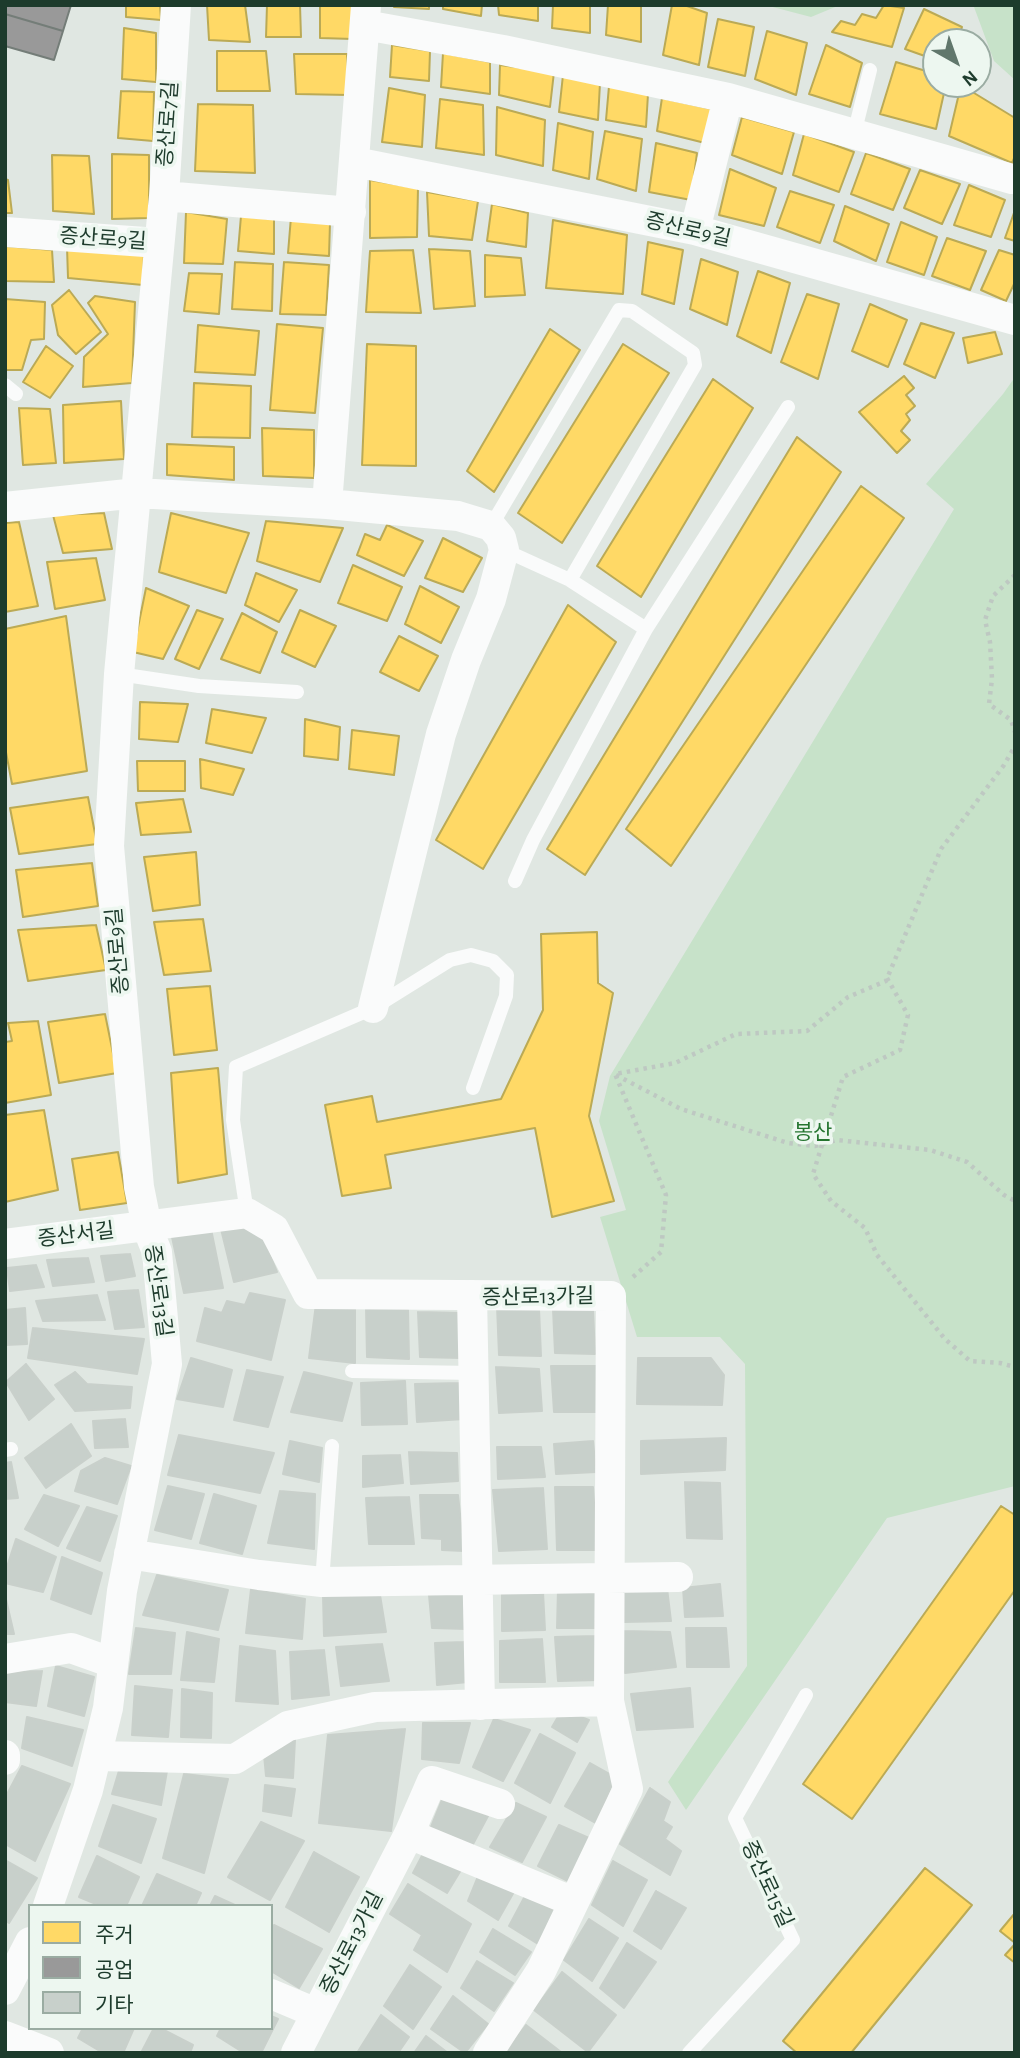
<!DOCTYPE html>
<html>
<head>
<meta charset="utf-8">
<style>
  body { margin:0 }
  #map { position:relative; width:1020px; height:2058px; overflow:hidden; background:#e0e7e2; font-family:"Alegreya Sans","Noto Sans KR",sans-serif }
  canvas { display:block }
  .frame { position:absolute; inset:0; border:7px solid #1d3b2c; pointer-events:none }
  .legend { position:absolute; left:28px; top:1904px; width:245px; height:126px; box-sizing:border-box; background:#edf7f0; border:2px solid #9aaca2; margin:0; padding:9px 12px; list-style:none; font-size:21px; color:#1d3b2c }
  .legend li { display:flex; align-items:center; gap:14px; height:35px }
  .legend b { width:35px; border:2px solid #9aaca2 }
  .north { position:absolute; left:922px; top:28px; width:70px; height:70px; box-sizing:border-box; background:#edf7f0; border:2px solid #9aaca2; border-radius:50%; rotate:140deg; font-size:19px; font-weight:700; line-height:28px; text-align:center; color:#1d3b2c }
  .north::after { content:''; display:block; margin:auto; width:24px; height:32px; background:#61776c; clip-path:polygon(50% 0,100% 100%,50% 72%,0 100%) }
</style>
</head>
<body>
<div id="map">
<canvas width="1020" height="2058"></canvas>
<div class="frame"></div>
<ul class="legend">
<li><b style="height:19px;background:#ffd966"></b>주거</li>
<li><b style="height:19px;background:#999"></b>공업</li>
<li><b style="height:19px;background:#c8d0cb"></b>기타</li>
</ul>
<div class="north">N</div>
</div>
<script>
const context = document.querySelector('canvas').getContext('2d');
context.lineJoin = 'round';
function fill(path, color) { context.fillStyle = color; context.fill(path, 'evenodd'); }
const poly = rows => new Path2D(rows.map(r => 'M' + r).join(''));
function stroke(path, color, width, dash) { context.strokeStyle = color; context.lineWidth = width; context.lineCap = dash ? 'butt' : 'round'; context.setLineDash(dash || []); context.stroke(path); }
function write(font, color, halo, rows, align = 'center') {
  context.font = font + ' "Alegreya Sans","Noto Sans KR",sans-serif'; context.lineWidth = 7; context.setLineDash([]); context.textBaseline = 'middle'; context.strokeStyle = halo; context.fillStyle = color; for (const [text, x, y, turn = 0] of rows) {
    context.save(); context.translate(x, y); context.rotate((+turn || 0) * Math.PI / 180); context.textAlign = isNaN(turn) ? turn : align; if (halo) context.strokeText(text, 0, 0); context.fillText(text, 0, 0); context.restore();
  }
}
fill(poly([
  [765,5,840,5,811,17],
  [970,5,1015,5,1015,80,994,61,974,7],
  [1015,377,1015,1486,887,1518,686,1810,668,1782,747,1666,745,1364,720,1337,637,1337,600,1217,626,1210,599,1121,610,1076,954,509,926,484,1003,394]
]), '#c7e2c9');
const homes = poly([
  [126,5,160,5,161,20,126,17,126,5],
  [207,5,245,5,250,42,209,40,207,5],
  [267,5,300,5,301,37,266,37,267,5],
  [320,5,353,5,353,39,320,38,320,5],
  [394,5,429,5,429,9,394,7,394,5],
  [443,5,482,5,481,16,443,9,443,5],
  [498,5,538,5,538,21,499,15,498,5],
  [553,5,590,5,590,33,552,28,553,5],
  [608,5,641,5,641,42,606,35,608,5],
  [672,5,684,5,707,13,699,65,663,55,672,5],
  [884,5,904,8,892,47,832,32,841,21,855,25,862,14,876,18,884,5],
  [924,9,962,27,957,42,936,42,936,60,905,49,924,9],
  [718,19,754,27,745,76,708,67,718,19],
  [124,28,156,33,156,82,122,79,124,28],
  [767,31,807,43,796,95,755,79,767,31],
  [392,45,430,51,429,81,390,77,392,45],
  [826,45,862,63,850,107,809,94,826,45],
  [217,51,266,51,270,91,217,91,217,51],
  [443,53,490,62,490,94,441,87,443,53],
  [294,54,347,54,349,95,296,94,294,54],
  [896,62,936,74,936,84,946,84,936,129,880,114,896,62],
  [500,65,554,72,550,107,499,95,500,65],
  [563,75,600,83,598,120,559,112,563,75],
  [961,85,1015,118,1015,156,1012,163,949,136,961,85],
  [609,86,648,94,646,127,606,120,609,86],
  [389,88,425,95,422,147,382,142,389,88],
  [121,91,154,92,153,141,118,138,121,91],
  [662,98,712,109,705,143,657,131,662,98],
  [440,99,483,105,484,155,436,148,440,99],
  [198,104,253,105,255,173,195,171,198,104],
  [497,107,545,120,543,166,496,155,497,107],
  [742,117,794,132,782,174,732,155,742,117],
  [558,123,593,132,589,179,553,170,558,123],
  [605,131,642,139,636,191,597,179,605,131],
  [804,134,854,152,839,192,793,175,804,134],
  [656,143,697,153,691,200,649,192,656,143],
  [866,153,910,169,893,210,851,194,866,153],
  [112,154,149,155,149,218,112,219,112,154],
  [52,155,89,156,94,214,53,211,52,155],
  [730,169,776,188,764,226,719,215,730,169],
  [920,170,960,184,942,224,904,208,920,170],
  [5,179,8,180,12,213,5,213,5,179],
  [370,180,418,188,417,237,370,238,370,180],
  [969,185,1005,200,991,237,954,225,969,185],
  [790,191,834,205,820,243,777,227,790,191],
  [427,192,478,201,472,240,429,236,427,192],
  [492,204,528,213,526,247,487,241,492,204],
  [845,206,889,224,876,261,834,241,845,206],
  [1015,210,1015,241,1005,238,1015,210],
  [186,212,227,219,223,264,184,263,186,212],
  [241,216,274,219,274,254,238,251,241,216],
  [291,217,330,223,329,256,288,253,291,217],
  [553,220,627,235,623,294,546,288,553,220],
  [901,222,937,237,924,275,887,262,901,222],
  [947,238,986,251,970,290,932,276,947,238],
  [648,242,683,250,674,304,642,294,648,242],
  [5,246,52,250,54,282,5,281,5,246],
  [67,247,144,253,143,285,68,278,67,247],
  [429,249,470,251,475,306,434,309,429,249],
  [413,250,421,313,366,312,370,251,413,250],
  [999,250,1015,255,1015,282,1006,301,981,290,999,250],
  [485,255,521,258,525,295,485,297,485,255],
  [701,259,738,272,727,325,690,309,701,259],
  [235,262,273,264,272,311,232,309,235,262],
  [284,262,329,265,326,315,280,314,284,262],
  [758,271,790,283,771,353,737,336,758,271],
  [189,273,222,274,219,314,184,311,189,273],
  [69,290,101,332,76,354,58,335,52,305,69,290],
  [807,294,839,304,818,379,781,362,807,294],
  [95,296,135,302,132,383,83,387,84,357,108,334,88,303,95,296],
  [5,299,45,302,44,339,31,340,22,370,5,370,5,299],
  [870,304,907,320,888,367,852,351,870,304],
  [921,323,954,333,935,378,904,364,921,323],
  [277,324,323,328,315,413,270,410,277,324],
  [198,325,259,331,255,375,195,372,198,325],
  [550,329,580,350,494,492,467,471,550,329],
  [995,332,1002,354,968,363,963,338,995,332],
  [367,344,416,346,416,466,362,465,367,344],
  [623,344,669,373,562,543,518,513,623,344],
  [46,346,73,366,50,398,23,382,46,346],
  [904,376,914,388,906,395,915,406,906,414,910,420,901,431,910,440,897,453,859,412,904,376],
  [713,379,753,408,641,597,597,566,713,379],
  [194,383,251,386,250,438,192,437,194,383],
  [121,401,124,459,64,463,63,405,121,401],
  [19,408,50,409,56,463,23,465,19,408],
  [262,428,314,430,314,478,263,476,262,428],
  [797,437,841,472,585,875,547,849,797,437],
  [167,444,234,447,234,480,167,475,167,444],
  [861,486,904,518,671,866,626,829,861,486],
  [104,513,112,549,63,553,53,515,104,513],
  [171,513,249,533,226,593,159,572,171,513],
  [266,521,343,528,320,582,257,561,266,521],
  [19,522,38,606,5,612,5,523,19,522],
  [387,525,423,541,404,576,357,555,365,534,380,540,387,525],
  [443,538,482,558,463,592,425,578,443,538],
  [96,558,105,600,55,609,47,562,96,558],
  [353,565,402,587,387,621,338,603,353,565],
  [256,573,297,590,279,622,245,605,256,573],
  [420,586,459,607,441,643,405,624,420,586],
  [146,588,189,606,163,659,133,652,146,588],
  [568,605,616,642,483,869,436,840,568,605],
  [197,610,223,619,199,669,175,659,197,610],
  [300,610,336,626,315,667,282,652,300,610],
  [242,613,277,632,260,673,221,659,242,613],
  [66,616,87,771,12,784,5,747,5,629,66,616],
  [399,636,438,656,419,691,380,672,399,636],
  [140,702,188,704,178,742,139,739,140,702],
  [212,709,266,718,252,753,206,743,212,709],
  [305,719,340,727,338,760,304,756,305,719],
  [352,730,399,736,394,775,349,769,352,730],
  [200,759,244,769,233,795,201,788,200,759],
  [137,761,185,761,185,791,138,791,137,761],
  [88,797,97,844,19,854,10,808,88,797],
  [183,799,191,832,141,835,136,803,183,799],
  [196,852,200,905,153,911,144,857,196,852],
  [92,863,98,906,23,917,16,870,92,863],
  [203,919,211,971,164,975,154,922,203,919],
  [96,925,106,970,28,981,18,930,96,925],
  [597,932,598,983,613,993,589,1116,614,1201,552,1217,535,1128,385,1155,391,1188,342,1196,325,1105,372,1096,377,1122,501,1099,543,1010,541,934,597,932],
  [210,986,217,1050,174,1055,167,989,210,986],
  [105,1014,117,1073,59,1083,48,1022,105,1014],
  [38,1021,51,1095,5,1103,5,1042,12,1041,8,1023,38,1021],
  [218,1068,227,1174,178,1183,171,1073,218,1068],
  [44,1110,58,1190,5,1202,5,1115,44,1110],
  [118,1152,127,1203,80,1210,72,1159,118,1152],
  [1001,1506,1015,1515,1015,1590,852,1819,803,1784,1001,1506],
  [925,1868,972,1905,851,2053,797,2053,783,2041,925,1868],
  [1015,1913,1015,1943,1000,1931,1015,1913],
  [1015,1944,1015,1963,1005,1955,1015,1944]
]);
fill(homes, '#ffd966');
stroke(homes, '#ba5', 2);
const industry = poly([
  [5,5,71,5,63,31,5,14,5,5],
  [5,14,63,31,54,60,5,46,5,14]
]);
fill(industry, '#999');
stroke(industry, '#747d78', 2);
const building = poly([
  [258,1227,277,1272,234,1282,221,1229,258,1227],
  [211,1229,223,1288,184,1293,172,1237,211,1229],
  [130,1254,135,1276,106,1281,101,1256,130,1254],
  [88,1258,94,1282,53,1286,47,1260,88,1258],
  [36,1265,44,1287,10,1291,7,1268,36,1265],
  [138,1290,144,1327,115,1329,108,1292,138,1290],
  [250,1293,285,1300,271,1360,197,1341,205,1308,222,1313,227,1301,245,1305,250,1293],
  [97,1295,105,1320,43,1321,36,1301,97,1295],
  [316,1304,355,1309,355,1363,309,1358,316,1304],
  [497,1306,539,1309,541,1356,499,1355,497,1306],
  [366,1307,408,1310,409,1359,367,1357,366,1307],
  [25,1308,27,1344,5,1345,5,1310,25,1308],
  [553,1309,593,1310,595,1354,555,1353,553,1309],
  [418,1312,462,1313,461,1358,420,1357,418,1312],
  [33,1328,144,1339,137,1374,28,1358,33,1328],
  [191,1358,232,1370,223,1407,177,1399,191,1358],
  [638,1358,711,1358,724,1375,722,1405,637,1404,638,1358],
  [26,1364,54,1399,29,1420,6,1382,26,1364],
  [551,1366,596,1366,599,1412,554,1412,551,1366],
  [496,1367,539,1369,542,1411,499,1413,496,1367],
  [247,1370,283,1377,268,1427,234,1420,247,1370],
  [75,1372,87,1384,132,1387,130,1408,75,1411,55,1385,75,1372],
  [304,1372,352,1383,342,1421,291,1412,304,1372],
  [405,1381,407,1424,362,1425,361,1383,405,1381],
  [460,1383,464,1419,417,1422,415,1384,460,1383],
  [125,1419,128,1447,95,1448,93,1421,125,1419],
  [71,1424,91,1456,46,1488,25,1458,71,1424],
  [179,1435,274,1453,260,1493,168,1475,179,1435],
  [726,1438,725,1470,641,1474,641,1441,726,1438],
  [290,1441,322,1448,319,1482,283,1474,290,1441],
  [593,1441,596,1472,556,1474,554,1444,593,1441],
  [497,1447,541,1447,545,1477,498,1479,497,1447],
  [409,1452,457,1453,458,1481,411,1484,409,1452],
  [400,1455,403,1483,363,1487,363,1456,400,1455],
  [105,1458,131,1466,117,1504,75,1491,81,1471,105,1458],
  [11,1462,18,1498,5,1499,5,1463,11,1462],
  [685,1482,720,1483,722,1539,687,1538,685,1482],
  [168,1486,204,1494,191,1539,155,1530,168,1486],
  [555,1487,593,1487,597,1550,557,1550,555,1487],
  [543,1488,547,1549,499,1551,493,1490,543,1488],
  [280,1491,315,1494,314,1549,268,1543,280,1491],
  [214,1494,256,1506,242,1554,200,1543,214,1494],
  [44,1495,79,1506,58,1546,25,1529,44,1495],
  [420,1495,458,1495,464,1551,442,1550,442,1539,422,1538,420,1495],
  [409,1497,414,1544,369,1544,366,1498,409,1497],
  [87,1507,117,1516,100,1561,67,1548,87,1507],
  [16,1539,56,1557,43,1592,5,1583,5,1573,16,1539],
  [62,1557,102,1573,91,1614,51,1599,62,1557],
  [157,1575,228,1590,218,1630,143,1615,157,1575],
  [720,1584,723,1616,685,1617,683,1588,720,1584],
  [624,1588,667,1588,671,1621,624,1622,624,1588],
  [251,1589,305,1599,302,1639,246,1633,251,1589],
  [558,1589,595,1589,598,1628,557,1628,558,1589],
  [543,1592,545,1630,502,1631,502,1594,543,1592],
  [464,1593,467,1629,432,1628,429,1595,464,1593],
  [5,1595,14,1634,5,1634,5,1595],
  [323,1595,380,1595,386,1632,324,1636,323,1595],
  [136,1628,175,1633,171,1674,129,1674,136,1628],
  [686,1628,726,1628,729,1667,687,1667,686,1628],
  [622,1631,670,1632,676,1667,625,1673,622,1631],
  [187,1632,219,1639,214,1682,181,1680,187,1632],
  [596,1636,599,1680,558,1681,555,1637,596,1636],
  [542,1639,545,1682,500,1682,500,1641,542,1639],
  [464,1642,468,1682,437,1685,435,1643,464,1642],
  [382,1644,389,1681,341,1686,336,1647,382,1644],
  [240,1646,275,1651,278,1704,236,1701,240,1646],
  [324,1650,329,1695,292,1699,290,1652,324,1650],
  [56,1666,94,1677,84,1716,48,1706,56,1666],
  [42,1671,36,1706,5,1702,5,1672,42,1671],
  [135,1686,172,1690,168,1737,132,1735,135,1686],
  [690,1688,693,1727,637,1730,631,1694,690,1688],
  [182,1689,212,1693,211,1738,181,1737,182,1689],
  [562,1710,589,1720,577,1742,552,1727,562,1710],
  [27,1717,83,1730,72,1766,22,1748,27,1717],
  [494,1719,530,1730,503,1781,473,1767,494,1719],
  [423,1723,470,1723,459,1763,422,1759,423,1723],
  [405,1729,391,1831,319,1823,328,1735,405,1729],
  [540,1734,575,1753,550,1803,515,1783,540,1734],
  [295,1740,293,1778,266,1776,264,1755,295,1740],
  [590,1763,615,1777,596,1823,565,1806,590,1763],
  [121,1764,167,1771,161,1805,112,1794,121,1764],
  [22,1766,70,1784,35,1861,5,1844,5,1798,22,1766],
  [184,1774,228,1779,204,1873,163,1858,184,1774],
  [265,1785,295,1789,291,1816,263,1811,265,1785],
  [650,1788,670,1802,663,1821,672,1827,665,1839,681,1851,670,1875,620,1844,650,1788],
  [442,1800,488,1816,472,1846,431,1827,442,1800],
  [516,1803,546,1817,522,1862,490,1847,516,1803],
  [113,1805,156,1819,141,1863,99,1846,113,1805],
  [261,1822,304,1841,270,1900,228,1877,261,1822],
  [559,1825,589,1838,568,1881,538,1866,559,1825],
  [425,1850,461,1870,447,1893,413,1873,425,1850],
  [314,1852,359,1877,329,1932,286,1907,314,1852],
  [97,1856,139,1877,126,1906,101,1906,79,1897,97,1856],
  [5,1860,37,1878,9,1923,5,1920,5,1860],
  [613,1861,647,1880,623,1926,592,1905,613,1861],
  [157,1874,201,1893,195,1906,142,1906,157,1874],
  [479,1874,515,1890,498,1920,468,1901,479,1874],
  [408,1884,471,1924,447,1972,414,1950,422,1935,390,1914,408,1884],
  [656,1891,686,1908,661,1949,634,1931,656,1891],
  [215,1896,237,1906,210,1906,215,1896],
  [525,1896,555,1911,538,1944,509,1926,525,1896],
  [589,1919,618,1938,592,1981,564,1960,589,1919],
  [274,1925,322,1949,299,1988,271,1971,271,1929,274,1925],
  [493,1929,531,1952,515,1975,480,1952,493,1929],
  [627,1943,656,1962,624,2008,600,1988,627,1943],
  [477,1961,513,1983,494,2011,461,1988,477,1961],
  [410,1965,441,1987,413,2029,384,2006,410,1965],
  [562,1972,616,2015,588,2052,534,2010,562,1972],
  [453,1996,488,2024,465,2053,431,2029,453,1996],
  [381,2015,409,2037,398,2053,357,2053,381,2015],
  [271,2016,278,2019,261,2053,244,2053,217,2036,221,2028,271,2028,271,2016],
  [526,2025,561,2052,560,2053,505,2053,526,2025],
  [83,2028,134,2028,123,2053,103,2053,78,2038,83,2028],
  [154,2028,160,2028,193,2045,190,2053,141,2053,154,2028],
  [426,2036,448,2053,414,2053,426,2036]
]);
fill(building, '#c8d0cb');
stroke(building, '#c9d0cb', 2);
stroke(poly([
  [1015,575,993,596,985,620,990,642,992,679,989,704,1011,720,1015,732],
  [887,978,908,1015,900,1050,843,1077,813,1174,831,1201,865,1228,877,1255,945,1339,970,1361,1000,1363,1015,1367],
  [616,1075,681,1109,788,1143,815,1146,837,1140,930,1150,967,1162,1004,1195,1015,1201],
  [633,1277,661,1252,666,1195,615,1074,675,1063,736,1034,807,1031,848,997,886,981,941,849,1004,765,1015,746]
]), '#bec8c2', 4.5, [3.5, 5]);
stroke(poly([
  [854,134,870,70],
  [5,385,16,394],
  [491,526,619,310,632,311,693,353,695,365,570,580],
  [504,550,570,580,646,629],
  [119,674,199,686,297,692],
  [515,881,533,840,646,629,788,407],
  [247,1213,233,1120,236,1067,373,1008,450,960,471,955,493,961,507,975,506,996,473,1088],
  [352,1371,473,1373],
  [5,1450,11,1449],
  [322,1582,332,1446],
  [689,2053,793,1940,735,1818,806,1695]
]), '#fafbfb', 14);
stroke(poly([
  [365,25,503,50,728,98,1012,179],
  [355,162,695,230,1015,320],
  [164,196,351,212],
  [695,230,728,98],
  [5,232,159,243],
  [327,504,366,6],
  [5,507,137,493,327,504,458,516,491,526,501,538,504,550,491,599,466,660,441,734,373,1008],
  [5,1244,247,1213,274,1229,308,1294,611,1296,609,1701,628,1789,541,1971,488,2053],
  [472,1295,480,1705],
  [129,1554,259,1575,322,1582,678,1577],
  [5,1659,71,1648,113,1663],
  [5,1755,5,1760],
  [97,1756,235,1759,288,1726,375,1707,609,1701],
  [409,1834,574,1902],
  [48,1906,88,1790,108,1708,122,1591,167,1364,157,1252,147,1227,139,1187,109,846,119,674,164,196,176,5],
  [5,1990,30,1942],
  [271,1994,316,2013],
  [5,2036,49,2053],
  [296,2053,409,1834,432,1781,500,1804]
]), '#fafbfb', 30);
write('21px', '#1d3b2c', '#edf7f0', [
  ["증산로7길",168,124,-86],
  ["증산로9길",688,230,13],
  ["증산로9길",103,239,4],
  ["증산로9길",118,951,-95],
  ["증산서길",76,1235,-7],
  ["증산로13길",158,1291,82],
  ["증산로13가길",538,1297,-1],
  ["증산로15길",767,1884,65],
  ["증산로13가길",352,1943,-63]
]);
write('21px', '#257530', '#edf7f0', [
  ["봉산",813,1133]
]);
</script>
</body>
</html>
